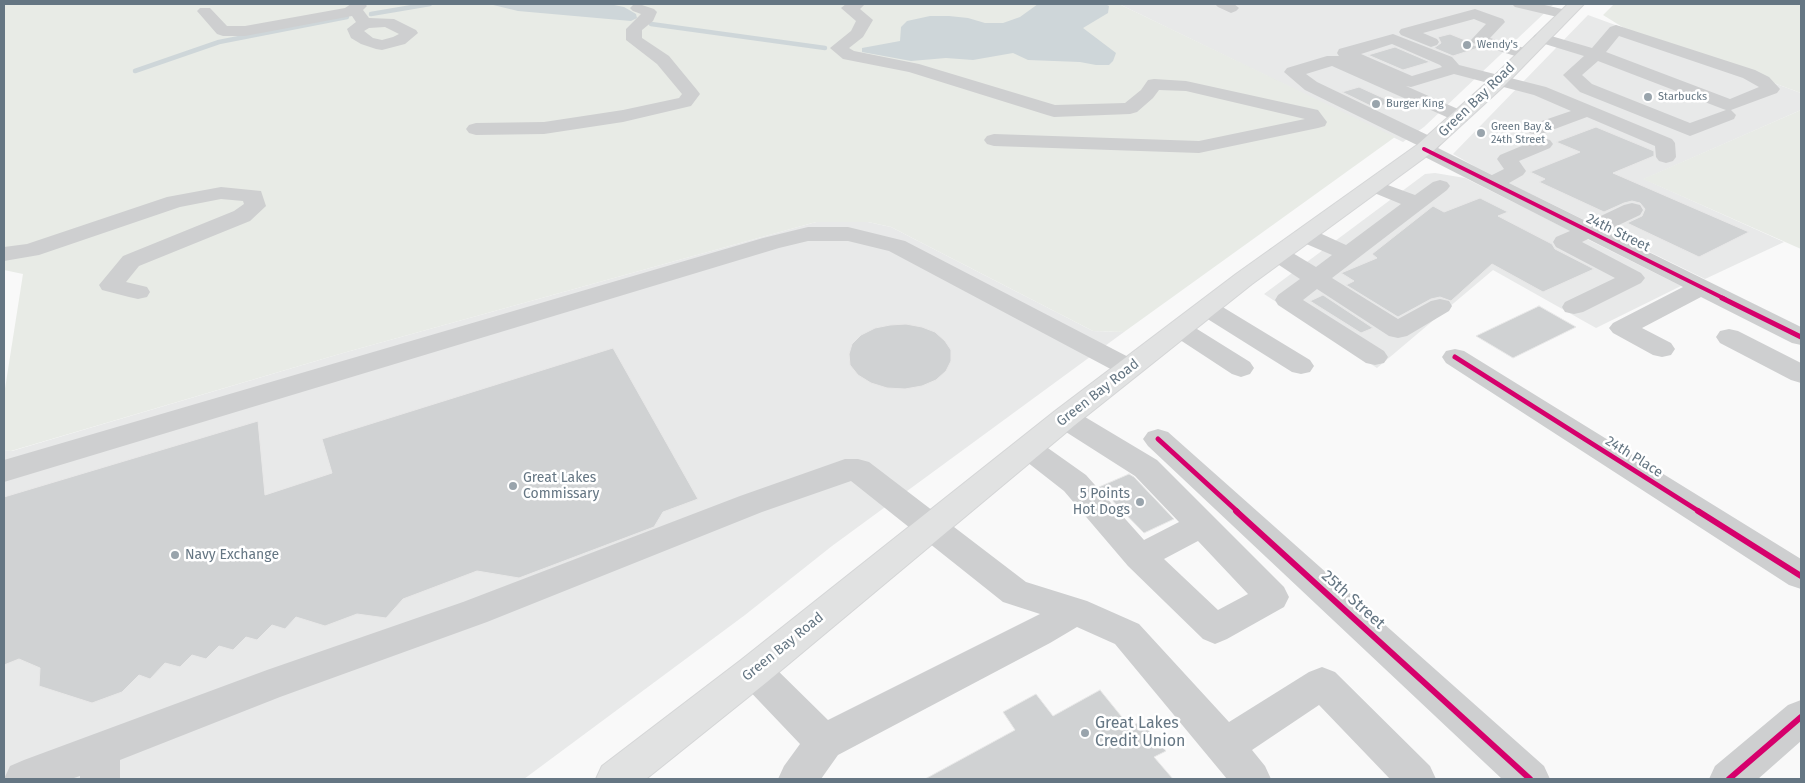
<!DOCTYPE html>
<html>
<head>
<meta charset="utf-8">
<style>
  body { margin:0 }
  #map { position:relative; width:1805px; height:783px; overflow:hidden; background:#f9f9f9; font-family:"Fira Sans",sans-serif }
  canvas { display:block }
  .frame { position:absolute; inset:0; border:5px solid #657683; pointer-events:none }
</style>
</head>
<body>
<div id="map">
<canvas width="1805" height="783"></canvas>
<div class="frame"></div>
</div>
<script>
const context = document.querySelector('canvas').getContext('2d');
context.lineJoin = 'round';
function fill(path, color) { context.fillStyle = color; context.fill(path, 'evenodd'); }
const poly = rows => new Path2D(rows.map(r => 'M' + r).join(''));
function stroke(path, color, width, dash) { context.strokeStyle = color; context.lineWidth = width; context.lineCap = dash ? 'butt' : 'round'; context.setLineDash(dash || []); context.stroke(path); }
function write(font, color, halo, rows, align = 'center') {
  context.font = font + ' "Fira Sans",sans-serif'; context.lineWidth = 5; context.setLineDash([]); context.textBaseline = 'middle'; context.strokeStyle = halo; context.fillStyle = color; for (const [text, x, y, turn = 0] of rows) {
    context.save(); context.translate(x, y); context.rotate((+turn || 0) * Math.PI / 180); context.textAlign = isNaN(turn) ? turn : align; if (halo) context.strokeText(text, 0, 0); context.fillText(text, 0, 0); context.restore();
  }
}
fill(poly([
  [1119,4,1554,4,1424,127,1403,142],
  [1588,15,1801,93,1801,110,1644,179,1784,242,1705,279,1476,167,1453,154],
  [1435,173,1465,178,1681,286,1596,328,1493,270,1377,368,1264,294,1425,174],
  [839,221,868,222,891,227,1093,331,1124,332,832,546,745,615,524,779,4,779,4,450,12,451,343,353,816,222]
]), '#e8e9e9');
fill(poly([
  [4,4,1119,4,1395,137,1124,332,1093,331,891,227,868,222,816,222,343,353,11,451,4,450,4,395,23,274,4,270],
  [1614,4,1801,4,1801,93,1624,28,1603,15],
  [1801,110,1801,249,1643,179]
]), '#e8ebe6');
fill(poly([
  [489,4,609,4,624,7,636,14,637,18,631,21,518,11],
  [1038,4,1105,4,1109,6,1108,13,1083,28,1116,53,1113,61,1109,65,1096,65,1080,62,1028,60,1013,53,973,60,946,58,911,61,862,52,862,48,900,41,901,27,907,21,930,16,949,16,968,18,985,23,1003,23,1020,17]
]), '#ced6d9');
stroke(poly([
  [371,14,430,4],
  [651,24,825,48],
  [135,71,219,42,347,17]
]), '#ced6d9', 4.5);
const building = poly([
  [1450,34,1470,42,1472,45,1481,47,1453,56,1434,48,1441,43,1438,37,1450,34],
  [1395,47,1430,62,1403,70,1368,55,1395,47],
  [1359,87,1392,102,1375,108,1342,92,1359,87],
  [1596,127,1654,151,1654,156,1613,173,1749,232,1699,257,1627,223,1642,216,1645,209,1640,203,1632,201,1624,203,1604,212,1539,182,1545,179,1530,172,1580,152,1556,142,1596,127],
  [1480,198,1508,212,1498,216,1552,244,1555,249,1594,269,1543,292,1492,264,1451,301,1440,297,1431,299,1398,317,1346,285,1354,281,1341,273,1377,258,1372,254,1433,206,1444,212,1480,198],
  [1323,295,1373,328,1361,333,1310,301,1323,295],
  [1539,306,1576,327,1513,358,1476,336,1539,306],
  [906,324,922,327,935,332,945,341,951,350,951,361,946,371,936,380,922,386,905,389,887,388,871,383,858,375,850,365,849,354,852,344,861,335,875,328,890,325,906,324],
  [613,348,698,499,663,512,654,527,519,578,477,571,403,599,386,618,357,614,325,626,296,617,285,629,272,625,257,640,246,637,233,650,219,646,206,659,192,655,180,667,165,663,150,679,139,675,122,692,92,703,39,686,40,668,19,659,4,665,4,497,258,421,265,495,332,473,322,439,613,348],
  [1129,474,1134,477,1174,519,1144,533,1099,487,1129,474],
  [1100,690,1130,727,1141,721,1166,751,1154,757,1173,779,925,779,1015,730,1003,712,1036,694,1053,716,1100,690]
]);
fill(building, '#d0d2d3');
stroke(building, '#e8e8e8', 1);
const major = poly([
  [1568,4,1584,4,1505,85,1431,153,1252,284,1075,425,767,682,646,779,596,779,602,766,741,660,1055,411,1236,274,1417,145,1493,77,1568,4]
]);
stroke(major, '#d5d6d7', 2);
fill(poly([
  [351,4,365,4,367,6,363,10,369,18,394,19,416,30,418,33,405,44,382,50,376,49,361,44,351,38,347,29,356,22,352,16,245,36,223,36,217,34,197,11,200,8,210,8,227,26,245,26,345,8,351,4],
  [385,27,399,34,393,37,382,40,373,38,364,31,369,28,385,27],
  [639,4,654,9,657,12,653,21,642,30,642,38,669,56,697,90,700,94,691,106,623,122,544,134,476,135,469,133,466,129,469,125,476,123,544,122,623,110,679,98,682,94,657,64,626,40,626,29,641,14,633,11,630,8,633,5,639,4],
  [846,4,865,4,860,9,873,20,863,37,849,48,854,51,919,64,1055,105,1125,103,1141,90,1148,80,1154,79,1186,81,1318,110,1327,122,1325,126,1318,128,1199,153,994,146,987,144,984,140,987,136,994,134,1199,141,1305,119,1186,91,1159,90,1153,98,1137,112,1130,114,1054,117,1047,115,909,72,843,59,830,48,851,31,856,21,841,8,846,4],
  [1215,4,1234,4,1239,8,1236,11,1231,13,1218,7,1215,4],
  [1512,4,1540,4,1571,11,1574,14,1571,17,1566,19,1515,7,1512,4],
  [1475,9,1503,19,1505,22,1490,38,1531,50,1533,54,1531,58,1525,59,1473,43,1471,40,1486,24,1474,19,1423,33,1437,39,1439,42,1437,45,1431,47,1401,35,1399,32,1401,29,1475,9],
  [1616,25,1755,70,1769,77,1780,89,1777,93,1731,110,1736,115,1734,119,1690,136,1580,92,1563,75,1584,56,1535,41,1533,38,1535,35,1541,33,1592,48,1610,27,1616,25],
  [1619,36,1743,78,1759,87,1730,99,1606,52,1619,36],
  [1598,61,1723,109,1726,110,1690,123,1592,84,1582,75,1598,61],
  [1393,34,1452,57,1459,65,1546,87,1672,139,1675,143,1676,157,1673,161,1666,163,1659,161,1656,157,1655,146,1587,117,1544,133,1537,135,1530,133,1527,129,1530,125,1571,111,1534,95,1454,74,1411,87,1406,86,1467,113,1469,117,1467,121,1460,123,1332,66,1306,74,1317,82,1438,140,1441,144,1438,148,1492,175,1504,169,1497,159,1500,155,1536,140,1543,138,1550,140,1553,144,1550,148,1519,161,1526,171,1523,175,1509,183,1588,222,1624,205,1632,203,1640,205,1643,210,1640,215,1606,231,1801,327,1801,345,1792,343,1701,297,1642,328,1671,343,1675,349,1671,355,1662,357,1653,355,1613,333,1609,328,1613,323,1683,287,1588,239,1582,242,1641,273,1645,278,1641,283,1583,312,1574,314,1565,312,1562,307,1565,302,1615,278,1556,247,1553,242,1556,237,1570,231,1417,153,1414,149,1417,145,1305,90,1284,72,1287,68,1327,56,1339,56,1337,53,1339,49,1393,34],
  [1392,44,1440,65,1442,67,1412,76,1361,54,1392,44],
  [1374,180,1415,195,1433,182,1440,180,1447,182,1450,186,1447,190,1332,278,1398,319,1431,301,1440,299,1449,301,1452,306,1449,311,1407,336,1398,338,1389,336,1317,289,1303,300,1384,351,1388,357,1384,363,1375,365,1366,363,1278,305,1275,300,1278,295,1300,279,1270,259,1266,254,1270,249,1278,247,1286,249,1316,267,1332,255,1297,240,1294,235,1297,230,1305,228,1313,230,1346,245,1401,204,1367,190,1364,186,1367,182,1374,180],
  [221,187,261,191,266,206,250,221,139,266,126,282,147,287,150,292,147,297,138,299,129,297,102,290,99,285,123,256,234,211,244,204,243,201,221,199,180,207,39,255,4,261,4,247,27,244,167,197,221,187],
  [808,227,848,227,905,241,1138,362,1142,368,1138,374,1129,377,1120,374,889,251,848,241,808,241,779,248,4,482,4,460,763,238,808,227],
  [1207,301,1216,303,1310,360,1314,366,1310,372,1301,374,1292,372,1198,313,1195,308,1198,303,1207,301],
  [1180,321,1189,324,1250,362,1254,368,1250,374,1241,377,1232,374,1171,334,1167,329,1171,324,1180,321],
  [1729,329,1738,331,1801,363,1801,383,1791,380,1720,343,1716,337,1720,331,1729,329],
  [1455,349,1464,351,1801,559,1801,589,1789,585,1446,363,1442,357,1446,351,1455,349],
  [1065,408,1075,411,1157,460,1284,587,1289,597,1284,607,1227,639,1215,644,1203,639,1128,566,1064,491,1018,455,1013,448,1018,441,1028,438,1038,441,1086,475,1144,540,1179,522,1135,476,1055,425,1051,418,1055,411,1065,408],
  [1198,541,1248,594,1218,610,1164,559,1198,541],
  [1158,429,1168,432,1544,766,1550,779,1502,779,1148,446,1143,439,1148,432,1158,429],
  [845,459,858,459,869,462,1026,582,1087,601,1139,624,1229,722,1309,672,1322,667,1335,672,1430,766,1436,779,1390,779,1319,705,1252,750,1265,766,1271,779,1227,779,1115,644,1077,627,1050,643,838,755,821,779,778,779,784,766,800,744,741,682,736,671,741,660,754,655,767,660,828,720,1040,614,1003,602,851,481,762,512,487,622,280,697,120,760,120,779,80,779,80,776,71,779,4,779,10,766,24,760,267,670,463,602,740,496,845,459],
  [1801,700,1801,741,1758,779,1709,779,1715,766,1788,705,1801,700]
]), '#cecfd0');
fill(major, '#e1e2e2');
stroke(poly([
  [1424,149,1725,299]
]), '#d6006c', 4);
stroke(poly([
  [1722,298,1801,337],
  [1455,357,1700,512],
  [1158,439,1238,512]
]), '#d6006c', 5);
stroke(poly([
  [1236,511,1530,779],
  [1698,511,1801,576],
  [1729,779,1801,717]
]), '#d6006c', 6);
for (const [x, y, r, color] of [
  [1467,45,5,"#99a4ac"],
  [1648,97,5,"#99a4ac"],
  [1376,104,5,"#99a4ac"],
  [1481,133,5,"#99a4ac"],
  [513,486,5,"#99a4ac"],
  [1140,502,5,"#99a4ac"],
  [175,555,5,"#99a4ac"],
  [1085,733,5,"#99a4ac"]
]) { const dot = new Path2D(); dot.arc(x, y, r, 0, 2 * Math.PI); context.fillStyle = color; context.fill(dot); stroke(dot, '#fff', 2); }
write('11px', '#657683', '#fff', [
  ["Wendy's",1477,45],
  ["Starbucks",1658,97],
  ["Burger King",1386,104],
  ["Green Bay &",1491,127],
  ["24th Street",1491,140]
], 'left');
write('14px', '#657683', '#fff', [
  ["Green Bay Road",1477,100,-44],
  ["24th Street",1618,233,26],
  ["Green Bay Road",1098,393,-38],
  ["24th Place",1634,457,32],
  ["Green Bay Road",783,647,-39]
]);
write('14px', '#657683', '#fff', [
  ["Great Lakes",523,478],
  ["Commissary",523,494],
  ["5 Points",1130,494,"right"],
  ["Hot Dogs",1130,510,"right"],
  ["Navy Exchange",185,555]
], 'left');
write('16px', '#657683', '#fff', [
  ["25th Street",1353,600,42]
]);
write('16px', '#657683', '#fff', [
  ["Great Lakes",1095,724],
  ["Credit Union",1095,742]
], 'left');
</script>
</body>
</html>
